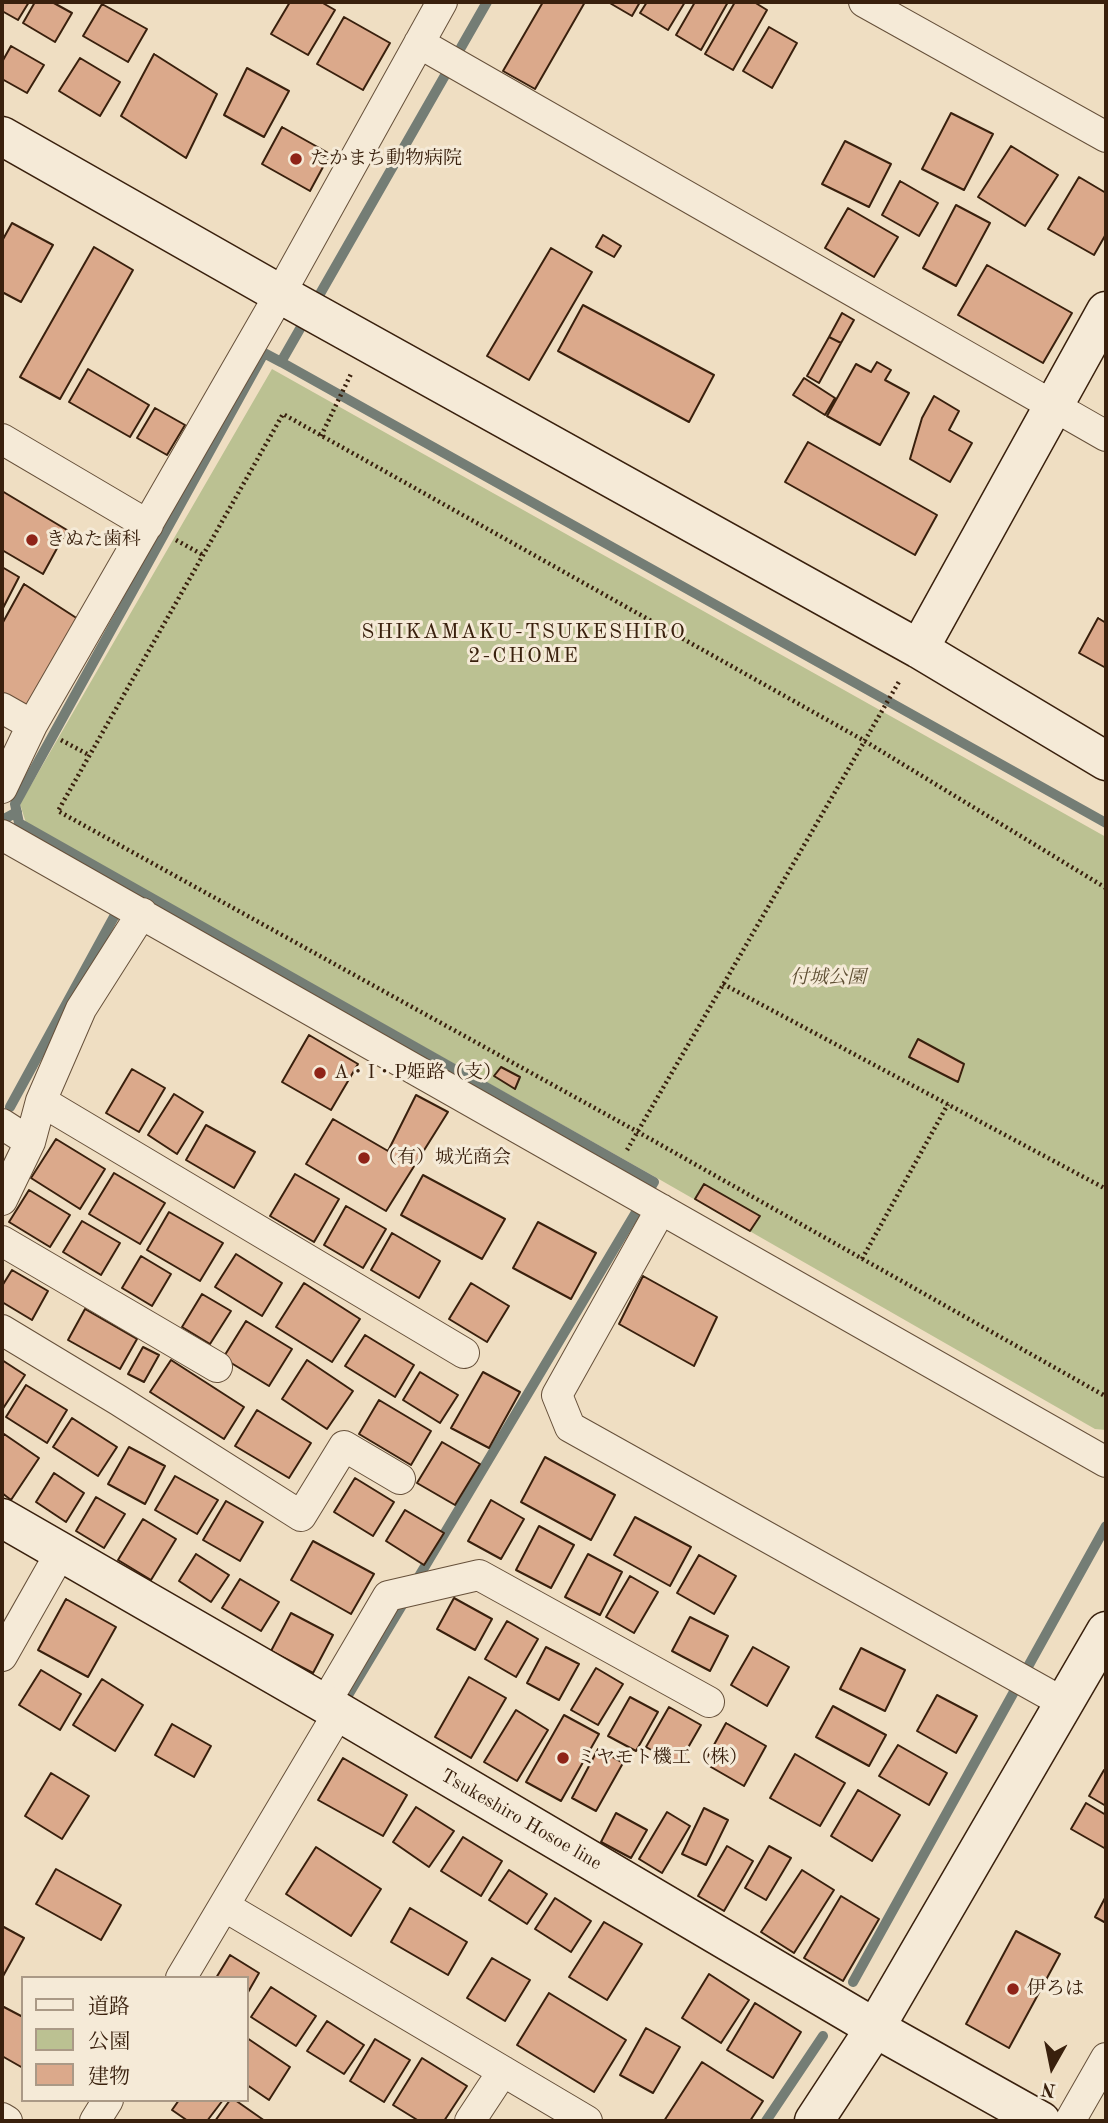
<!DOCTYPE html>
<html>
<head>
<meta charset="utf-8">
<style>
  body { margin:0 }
  #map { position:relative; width:1108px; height:2123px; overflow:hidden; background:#efdec2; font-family:"Old Standard TT","Noto Serif JP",serif }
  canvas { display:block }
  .frame { position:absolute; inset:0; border:4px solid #39200d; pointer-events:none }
  .legend { position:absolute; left:21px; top:1976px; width:228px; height:126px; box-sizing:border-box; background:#f5ead7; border:2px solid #aa9986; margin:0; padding:9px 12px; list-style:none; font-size:21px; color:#39200d }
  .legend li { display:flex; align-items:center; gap:14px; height:35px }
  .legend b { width:35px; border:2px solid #aa9986 }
  .north { position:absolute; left:1017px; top:2032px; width:70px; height:70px; -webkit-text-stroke:5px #f5ead7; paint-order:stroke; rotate:189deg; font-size:19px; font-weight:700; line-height:28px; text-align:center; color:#39200d }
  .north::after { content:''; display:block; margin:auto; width:24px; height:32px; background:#39200d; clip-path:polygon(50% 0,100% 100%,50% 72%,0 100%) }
</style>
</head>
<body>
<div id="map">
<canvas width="1108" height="2123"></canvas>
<div class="frame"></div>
<ul class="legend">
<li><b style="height:9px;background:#f5ead7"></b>道路</li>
<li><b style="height:19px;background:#bbc192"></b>公園</li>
<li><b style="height:19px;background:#dba98b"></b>建物</li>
</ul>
<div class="north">N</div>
</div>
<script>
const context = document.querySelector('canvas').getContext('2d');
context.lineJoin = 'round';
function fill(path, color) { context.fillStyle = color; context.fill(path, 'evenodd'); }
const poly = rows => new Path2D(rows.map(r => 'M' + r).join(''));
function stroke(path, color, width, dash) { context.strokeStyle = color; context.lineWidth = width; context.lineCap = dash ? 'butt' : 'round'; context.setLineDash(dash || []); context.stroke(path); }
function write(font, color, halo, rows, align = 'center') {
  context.font = font + ' "Old Standard TT","Noto Serif JP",serif'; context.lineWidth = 6; context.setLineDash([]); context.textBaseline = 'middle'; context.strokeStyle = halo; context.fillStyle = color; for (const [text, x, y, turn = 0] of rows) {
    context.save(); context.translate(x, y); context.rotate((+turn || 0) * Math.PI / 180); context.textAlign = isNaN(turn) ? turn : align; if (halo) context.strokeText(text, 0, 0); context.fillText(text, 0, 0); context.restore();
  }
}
fill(poly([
  [272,369,1106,837,1106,1430,1095,1429,657,1178,26,823,20,804]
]), '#bbc192');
stroke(poly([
  [487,2,281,362,1106,823],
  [281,362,264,353,15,804,19,823,654,1182,415,1583],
  [2,820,17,812],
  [10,1107,121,904],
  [347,1697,407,1597],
  [853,1982,1106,1526],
  [766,2121,823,2036]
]), '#747d75', 10);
const building = poly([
  [2,2,29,2,18,20,2,11,2,2],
  [35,2,52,2,72,13,55,42,23,23,35,2],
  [290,2,321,2,335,10,308,55,271,34,290,2],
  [543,2,585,2,535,89,503,71,543,2],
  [608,2,640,2,632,16,608,2],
  [647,2,685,2,668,30,640,13,647,2],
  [695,2,728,2,701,50,676,35,695,2],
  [735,2,754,2,767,10,733,70,705,54,735,2],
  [102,4,147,29,128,62,83,36,102,4],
  [344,17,390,43,363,90,317,64,344,17],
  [769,27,797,43,772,88,743,71,769,27],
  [11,46,44,65,27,93,2,79,2,62,11,46],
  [154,54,217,94,186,158,121,116,154,54],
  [80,58,120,82,100,116,59,91,80,58],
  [247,68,289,91,264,137,224,115,247,68],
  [951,113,993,134,964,190,922,169,951,113],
  [282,127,330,154,310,191,262,164,282,127],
  [845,141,891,164,869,207,822,184,845,141],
  [1011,146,1058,175,1025,226,978,197,1011,146],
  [1079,177,1106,193,1106,234,1094,255,1048,229,1079,177],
  [900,181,938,203,919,236,882,215,900,181],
  [956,205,990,223,956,286,923,268,956,205],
  [848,208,898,237,874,277,825,248,848,208],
  [12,223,53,245,21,302,2,292,2,241,12,223],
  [603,235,621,246,614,257,596,247,603,235],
  [94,247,133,270,60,399,20,377,94,247],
  [551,248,592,272,529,380,487,356,551,248],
  [987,265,1072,313,1043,363,958,315,987,265],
  [583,305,714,375,689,422,558,351,583,305],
  [842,313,854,320,841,343,829,337,842,313],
  [829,337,841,343,819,383,807,376,829,337],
  [877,362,891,370,885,380,909,393,880,445,827,416,856,364,871,372,877,362],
  [88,369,149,405,130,437,69,402,88,369],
  [804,378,835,398,825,415,793,395,804,378],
  [934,396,959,411,949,430,972,443,950,482,910,459,922,418,934,396],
  [155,408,185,425,167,455,137,438,155,408],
  [808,442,937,515,915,555,785,482,808,442],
  [2,491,67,530,43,574,2,550,2,491],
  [2,567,19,577,2,610,2,567],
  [24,584,78,619,27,709,2,694,2,624,24,584],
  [1098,618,1106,623,1106,668,1079,653,1098,618],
  [309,1035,358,1064,331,1110,282,1082,309,1035],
  [918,1039,964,1064,958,1082,909,1057,918,1039],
  [501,1067,520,1077,515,1089,494,1076,501,1067],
  [132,1069,165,1088,139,1132,106,1113,132,1069],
  [174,1094,203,1112,177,1154,148,1135,174,1094],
  [416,1095,448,1112,386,1211,306,1164,333,1119,388,1151,416,1095],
  [206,1125,255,1152,234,1188,186,1160,206,1125],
  [56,1139,105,1169,80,1209,31,1178,56,1139],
  [114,1173,165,1203,140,1244,89,1214,114,1173],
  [295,1174,339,1199,314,1242,270,1216,295,1174],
  [423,1175,505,1219,482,1259,401,1215,423,1175],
  [704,1184,760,1216,750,1231,695,1199,704,1184],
  [29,1190,70,1215,50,1247,9,1222,29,1190],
  [346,1206,386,1229,363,1268,324,1245,346,1206],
  [169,1212,223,1243,200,1281,147,1250,169,1212],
  [82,1221,120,1243,101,1275,63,1252,82,1221],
  [538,1222,596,1253,571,1299,513,1268,538,1222],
  [392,1233,440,1261,419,1298,371,1270,392,1233],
  [236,1254,282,1283,262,1316,215,1287,236,1254],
  [141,1256,171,1274,152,1306,122,1288,141,1256],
  [12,1270,48,1291,32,1320,2,1302,2,1286,12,1270],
  [643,1276,717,1317,694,1366,619,1324,643,1276],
  [304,1283,360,1319,332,1362,276,1327,304,1283],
  [471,1283,509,1306,487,1342,449,1319,471,1283],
  [202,1294,231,1311,210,1344,182,1327,202,1294],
  [85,1309,137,1339,120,1369,68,1340,85,1309],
  [246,1321,292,1349,269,1386,223,1358,246,1321],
  [365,1335,414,1365,395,1397,345,1366,365,1335],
  [143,1347,159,1355,144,1382,128,1374,143,1347],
  [2,1360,25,1375,2,1410,2,1360],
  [171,1360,244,1407,224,1439,150,1392,171,1360],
  [307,1360,353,1391,327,1429,282,1399,307,1360],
  [420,1372,458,1395,440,1423,403,1400,420,1372],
  [483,1372,520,1392,489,1448,451,1428,483,1372],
  [26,1385,67,1410,47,1443,6,1417,26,1385],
  [379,1400,431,1431,411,1465,359,1434,379,1400],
  [257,1410,311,1443,289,1478,235,1446,257,1410],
  [72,1418,117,1447,98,1476,53,1447,72,1418],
  [4,1434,39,1458,11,1500,2,1493,2,1437,4,1434],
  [442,1442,480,1464,455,1505,417,1483,442,1442],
  [129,1447,165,1466,145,1504,108,1484,129,1447],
  [545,1457,615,1495,591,1540,521,1502,545,1457],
  [54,1473,84,1493,66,1522,36,1502,54,1473],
  [175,1476,218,1500,197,1534,155,1510,175,1476],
  [355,1478,394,1502,373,1536,334,1512,355,1478],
  [96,1497,125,1514,104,1548,76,1531,96,1497],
  [491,1500,524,1519,501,1559,468,1541,491,1500],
  [226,1501,263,1522,240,1561,203,1540,226,1501],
  [405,1510,444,1533,424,1565,386,1541,405,1510],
  [635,1517,691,1547,670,1586,614,1555,635,1517],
  [143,1519,176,1539,151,1580,118,1560,143,1519],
  [539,1526,574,1545,551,1588,516,1570,539,1526],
  [313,1541,374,1574,351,1614,291,1580,313,1541],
  [196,1554,229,1575,211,1602,179,1581,196,1554],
  [588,1554,622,1572,600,1615,565,1597,588,1554],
  [699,1555,736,1576,714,1614,677,1593,699,1555],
  [630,1576,658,1592,634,1633,606,1617,630,1576],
  [240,1579,279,1602,261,1631,222,1608,240,1579],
  [454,1598,492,1619,475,1650,437,1629,454,1598],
  [66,1599,116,1627,88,1677,38,1650,66,1599],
  [291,1613,333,1635,313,1673,271,1651,291,1613],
  [690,1617,728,1636,710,1671,672,1651,690,1617],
  [507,1621,538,1639,516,1677,485,1659,507,1621],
  [546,1647,579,1664,559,1700,527,1683,546,1647],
  [753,1647,789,1667,767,1706,731,1685,753,1647],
  [861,1648,905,1670,885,1711,840,1689,861,1648],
  [596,1668,623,1684,598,1725,571,1710,596,1668],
  [41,1670,81,1694,60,1730,19,1705,41,1670],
  [469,1677,506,1698,471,1758,435,1737,469,1677],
  [102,1679,143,1705,115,1751,73,1725,102,1679],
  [937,1695,977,1716,956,1753,917,1731,937,1695],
  [630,1697,658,1712,636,1751,608,1736,630,1697],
  [833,1706,886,1735,869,1766,816,1737,833,1706],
  [669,1707,701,1725,678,1765,646,1747,669,1707],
  [516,1710,548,1730,517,1781,484,1762,516,1710],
  [564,1715,599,1734,561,1801,526,1782,564,1715],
  [726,1723,766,1746,744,1786,704,1763,726,1723],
  [172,1724,211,1746,194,1777,155,1755,172,1724],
  [898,1745,947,1773,929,1805,879,1776,898,1745],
  [598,1749,623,1763,596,1811,572,1798,598,1749],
  [795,1754,845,1783,820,1826,770,1798,795,1754],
  [343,1758,407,1795,383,1836,318,1800,343,1758],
  [1104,1770,1106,1771,1106,1806,1089,1796,1104,1770],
  [51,1773,89,1796,62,1839,25,1816,51,1773],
  [858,1790,900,1815,872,1861,831,1836,858,1790],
  [1086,1803,1106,1815,1106,1849,1071,1829,1086,1803],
  [416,1807,454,1831,429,1867,393,1842,416,1807],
  [704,1808,728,1820,706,1865,682,1854,704,1808],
  [667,1812,690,1826,662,1873,639,1859,667,1812],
  [616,1813,647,1830,631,1858,601,1842,616,1813],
  [463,1837,502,1861,481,1896,441,1871,463,1837],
  [727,1846,753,1861,724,1911,698,1896,727,1846],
  [769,1846,791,1858,766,1900,745,1888,769,1846],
  [316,1847,381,1889,351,1936,286,1894,316,1847],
  [56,1869,121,1905,101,1940,36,1904,56,1869],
  [509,1870,547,1894,527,1924,489,1900,509,1870],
  [802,1870,834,1890,794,1953,761,1932,802,1870],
  [841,1896,879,1919,843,1981,804,1958,841,1896],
  [1106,1896,1106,1923,1095,1917,1106,1896],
  [555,1898,591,1921,571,1952,535,1929,555,1898],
  [410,1908,467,1942,448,1975,391,1942,410,1908],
  [604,1922,642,1944,607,2000,569,1977,604,1922],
  [2,1926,24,1938,2,1978,2,1926],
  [1016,1931,1060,1954,1009,2048,966,2024,1016,1931],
  [230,1955,259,1973,247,1994,247,1978,216,1978,230,1955],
  [492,1958,530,1980,505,2021,467,1998,492,1958],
  [709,1974,749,2000,721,2043,682,2018,709,1974],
  [271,1987,316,2016,296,2046,251,2017,271,1987],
  [549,1993,626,2040,594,2092,517,2045,549,1993],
  [755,2003,801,2032,773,2078,727,2050,755,2003],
  [2,2006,23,2017,23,2068,2,2056,2,2006],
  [327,2021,364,2045,344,2074,307,2051,327,2021],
  [646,2028,680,2047,653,2093,620,2075,646,2028],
  [247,2038,290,2067,269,2100,247,2085,247,2038],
  [375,2039,410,2060,384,2102,350,2081,375,2039],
  [422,2058,467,2086,444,2121,419,2121,393,2105,422,2058],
  [702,2062,763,2101,750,2121,664,2121,702,2062],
  [179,2100,223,2100,207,2121,188,2121,172,2110,179,2100],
  [230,2100,235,2100,265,2121,215,2121,230,2100]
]);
fill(building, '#dba98b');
stroke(building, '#39200d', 2);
const street = poly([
  [864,2,1106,137],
  [419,43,1106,436],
  [2,439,148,525],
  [2,708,32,725],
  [2,788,32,725,280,294,442,2],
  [2,835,1106,1462],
  [41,1101,464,1353],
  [2,1124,30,1142],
  [2,1200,30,1142,41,1101,81,1009,142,913],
  [661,1209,557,1395,570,1427,1064,1703],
  [2,1241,217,1367],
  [2,1330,118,1400,301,1516,344,1446,400,1479],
  [2,1656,61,1552],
  [324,1705,388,1596,479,1575,709,1702],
  [224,1906,587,2121],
  [181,1978,339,1712],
  [2,2118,7,2121],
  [95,2121,108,2100],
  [470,2121,503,2071],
  [1070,2121,1106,2058]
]);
const secondary = poly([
  [2,136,280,294,919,649,1106,761],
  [919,649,1106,311],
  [2,1518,339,1712,875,2028,1041,2121],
  [814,2121,875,2028,1106,1631]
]);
stroke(street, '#66503a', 32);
stroke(secondary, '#39200d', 41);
stroke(poly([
  [321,436,351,374],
  [176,540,203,555],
  [61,740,89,755],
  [1106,888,863,740,283,414,58,811,638,1132,1105,1396,1106,1393],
  [723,984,1106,1189],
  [627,1150,900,680],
  [862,1259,948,1104]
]), '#39200d', 4.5, [2, 3.5]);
stroke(street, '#f5ead7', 30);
stroke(secondary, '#f5ead7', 38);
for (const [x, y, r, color] of [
  [296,159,7,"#8f2418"],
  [32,540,7,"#8f2418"],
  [320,1073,7,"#8f2418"],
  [364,1158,7,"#8f2418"],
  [563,1758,7,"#8f2418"],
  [1013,1989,7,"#8f2418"]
]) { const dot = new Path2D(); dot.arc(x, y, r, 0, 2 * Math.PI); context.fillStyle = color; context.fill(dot); stroke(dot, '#f5ead7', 2.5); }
write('19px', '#39200d', '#f5ead7', [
  ["たかまち動物病院",310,159],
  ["きぬた歯科",46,540],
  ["A・I・P姫路（支）",334,1073],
  ["（有）城光商会",378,1158],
  ["ミヤモト機工（株）",577,1758],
  ["伊ろは",1027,1989]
], 'left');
write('italic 19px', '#605035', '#f5ead7', [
  ["付城公園",828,978]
]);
write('19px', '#39200d', '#f5ead7', [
  ["Tsukeshiro Hosoe line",521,1820,30]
]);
context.letterSpacing = '2px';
write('21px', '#39200d', '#f5ead7', [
  ["SHIKAMAKU-TSUKESHIRO",524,632],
  ["2-CHOME",524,656]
]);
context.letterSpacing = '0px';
</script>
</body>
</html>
